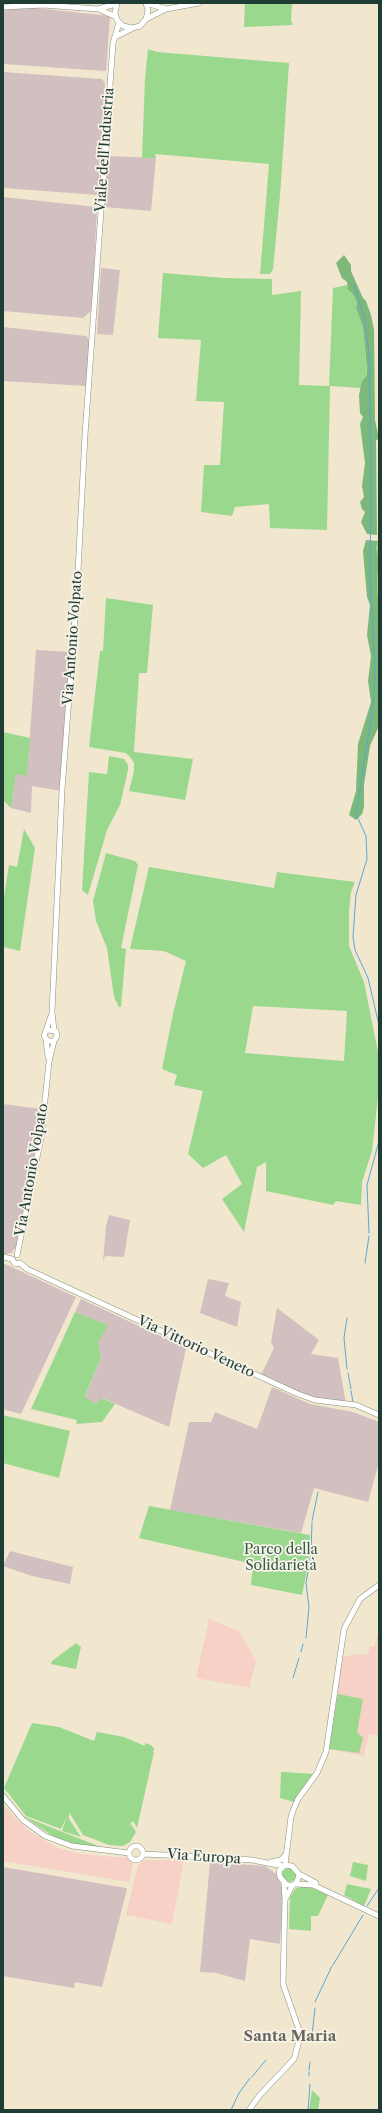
<!DOCTYPE html>
<html>
<head>
<meta charset="utf-8">
<style>
  body { margin:0 }
  #map { position:relative; width:382px; height:2113px; overflow:hidden; background:#f1e7ce; font-family:"Libre Caslon Text",serif }
  canvas { display:block }
  .frame { position:absolute; inset:0; border:4px solid #1f3d34; pointer-events:none }
</style>
</head>
<body>
<div id="map">
<canvas width="382" height="2113"></canvas>
<div class="frame"></div>
</div>
<script>
const context = document.querySelector('canvas').getContext('2d');
context.lineJoin = 'round';
function fill(path, color) { context.fillStyle = color; context.fill(path, 'evenodd'); }
const poly = rows => new Path2D(rows.map(r => 'M' + r).join(''));
function stroke(path, color, width, dash) { context.strokeStyle = color; context.lineWidth = width; context.lineCap = dash ? 'butt' : 'round'; context.setLineDash(dash || []); context.stroke(path); }
function write(font, color, halo, rows, align = 'center') {
  context.font = font + ' "Libre Caslon Text",serif'; context.lineWidth = 3.5; context.setLineDash([]); context.textBaseline = 'middle'; context.strokeStyle = halo; context.fillStyle = color; for (const [text, x, y, turn = 0] of rows) {
    context.save(); context.translate(x, y); context.rotate((+turn || 0) * Math.PI / 180); context.textAlign = isNaN(turn) ? turn : align; if (halo) context.strokeText(text, 0, 0); context.fillText(text, 0, 0); context.restore();
  }
}
fill(poly([
  [209,1619,238,1631,248,1646,256,1661,250,1685,251,1688,196,1678],
  [379,1631,379,1736,369,1734,364,1756,329,1749,342,1657,358,1654,367,1655,370,1646,374,1647],
  [3,1804,18,1821,29,1831,58,1848,81,1854,127,1858,133,1864,129,1882,3,1861],
  [145,1860,184,1860,172,1924,126,1915,138,1865]
]), '#f7d1c6');
fill(poly([
  [17,6,110,16,106,71,3,64,3,7],
  [3,72,102,79,105,83,98,195,3,188],
  [109,156,156,158,151,211,104,207],
  [3,197,97,207,92,310,83,318,3,311],
  [101,268,120,270,113,335,97,334],
  [3,327,86,336,90,341,86,386,3,381],
  [36,650,70,652,61,791,32,786,31,813,11,808,16,773,27,775],
  [3,1104,41,1109,38,1136,16,1247,11,1253,3,1255],
  [109,1215,130,1220,124,1257,105,1256,103,1263,106,1226],
  [3,1263,76,1297,21,1414,3,1409],
  [208,1279,229,1283,225,1296,241,1302,237,1327,200,1313],
  [81,1299,186,1348,169,1427,102,1398,96,1404,85,1398,101,1357,98,1343,107,1325,75,1312],
  [277,1308,319,1340,311,1354,338,1358,346,1404,312,1398,261,1375,274,1348,271,1342],
  [272,1387,310,1404,353,1412,379,1422,379,1462,368,1502,314,1488,301,1533,170,1510,189,1422,211,1422,215,1412,257,1429],
  [10,1551,73,1567,70,1584,32,1576,3,1566],
  [210,1862,265,1866,276,1874,283,1889,280,1944,250,1939,245,1981,216,1973,200,1972],
  [3,1867,126,1888,127,1889,102,1987,75,1982,74,1988,3,1976]
]), '#d2bfbf');
fill(poly([
  [245,3,292,3,291,20,293,25,244,27],
  [148,49,157,52,289,63,280,196,273,269,270,274,260,274,269,164,155,154,156,158,142,158,145,79],
  [163,273,224,278,272,279,272,295,301,291,299,385,329,386,333,288,347,285,350,292,352,291,357,302,356,308,363,327,367,375,362,381,361,388,330,386,327,530,270,528,269,504,235,507,232,516,201,512,204,465,220,465,224,402,196,401,201,340,158,338],
  [378,541,379,542,379,617,377,582,379,559,376,548],
  [106,598,153,605,147,673,139,673,134,752,193,759,185,800,129,791,134,771,134,763,131,758,126,753,89,747,100,651,103,651],
  [3,732,30,738,27,776,16,774,11,808,3,800],
  [109,756,124,759,128,765,128,770,120,805,107,830,88,895,82,890,89,772,107,774],
  [24,829,35,848,20,951,3,947,3,903,9,865,17,867],
  [106,853,135,861,138,865,121,948,126,949,121,1007,119,1007,114,997,107,948,96,921,93,901],
  [149,867,274,888,277,872,355,882,351,892,349,911,349,946,364,982,379,1057,379,1088,372,1151,362,1182,361,1205,336,1201,333,1205,266,1191,266,1162,257,1167,244,1232,222,1199,242,1184,226,1155,203,1168,188,1154,203,1091,174,1085,177,1075,162,1069,173,1014,186,961,164,951,130,949],
  [253,1006,347,1011,344,1061,245,1053],
  [75,1312,108,1325,98,1343,101,1357,85,1397,96,1404,101,1398,115,1404,102,1422,76,1424,77,1420,31,1409],
  [3,1415,70,1431,59,1478,3,1463],
  [149,1506,310,1535,309,1560,302,1595,251,1585,253,1564,139,1538],
  [76,1643,81,1647,76,1669,51,1664,52,1661],
  [338,1694,363,1699,357,1732,363,1738,359,1753,329,1749],
  [32,1723,59,1727,94,1741,97,1732,124,1737,145,1746,145,1743,151,1745,154,1748,154,1751,151,1750,154,1752,137,1828,133,1821,128,1826,131,1824,136,1832,130,1842,123,1846,109,1845,83,1835,69,1812,69,1819,81,1837,62,1831,67,1816,61,1829,26,1816,4,1788],
  [281,1772,284,1772,314,1774,294,1802,280,1798],
  [23,1816,65,1833,106,1849,76,1845,54,1837],
  [353,1862,368,1865,366,1881,350,1876],
  '282 1875a7 7 0 1 1 14 0a7 7 0 1 1-14 0Z',
  [347,1884,371,1889,364,1906,344,1895],
  [307,1886,328,1895,318,1916,311,1916,311,1931,289,1929,290,1897,296,1888],
  [312,2090,320,2098,318,2110,309,2110]
]), '#9ad88e');
fill(poly([
  [344,255,351,265,351,271,363,298,366,301,371,315,374,330,375,420,379,439,376,440,377,535,367,534,361,522,365,512,362,509,360,502,364,497,362,486,365,463,360,424,363,417,360,413,359,395,362,381,367,375,367,371,363,327,356,308,357,302,352,292,350,292,348,289,347,282,342,278,336,263],
  [366,540,378,541,376,548,379,559,377,582,379,617,379,697,378,728,370,746,364,785,364,807,362,814,356,820,349,815,356,791,358,744,371,702,368,681,371,656,367,635,370,605,367,597,363,551]
]), '#7bb879');
stroke(poly([
  [354,285,364,317,369,353,371,468,370,580,375,671,373,706,356,814,366,836,367,859,356,895,353,937,355,950,368,978,379,1025],
  [369,1233,367,1185,379,1141],
  [365,1263,369,1236],
  [347,1318,344,1338,347,1369],
  [348,1373,351,1389],
  [351,1391,353,1402],
  [312,1521,318,1492],
  [306,1638,309,1607,306,1583,311,1553,312,1523],
  [301,1652,303,1644],
  [293,1678,299,1658],
  [367,1906,379,1888],
  [333,1965,363,1915],
  [315,2002,332,1966],
  [312,2035,315,2008],
  [309,2070,310,2062],
  [309,2076,309,2072],
  [252,2077,266,2060],
  [231,2110,239,2093,250,2078],
  [308,2110,310,2084]
]), '#5ba6d3', 1);
const secondary = poly([
  [117,3,115,13,117,20,123,26,132,28,140,26,146,19,148,11,146,3],
  [146,3,166,9],
  [3,7,43,5,98,9,116,4],
  [101,10,116,17],
  [146,19,166,9,199,3],
  [115,37,131,29],
  [47,1030,56,1031,57,1036,54,1041,48,1041,44,1036,51,1016],
  [54,1030,52,1012,62,790,77,591,85,435,113,43,119,23],
  [46,1040,48,1057],
  [17,1255,41,1138,49,1062,54,1041],
  [3,1257,12,1259,15,1264,20,1263],
  [20,1263,27,1269,81,1294,298,1394,315,1400,356,1405,379,1415],
  [3,1796,23,1820,45,1836,72,1846,129,1853],
  '129 1853a7 7 0 1 1 14 0a7 7 0 1 1-14 0Z',
  [143,1854,209,1857,252,1860,283,1866],
  [271,1862,281,1860,286,1854],
  [285,1865,291,1817,294,1808,298,1799,317,1773,326,1752,344,1629,360,1599,379,1585],
  [296,1884,313,1885,379,1916],
  [292,1886,286,1884,280,1877,279,1871,285,1865,292,1866,299,1874,316,1883],
  [286,1898,292,1886,297,1882,299,1874],
  [249,2110,259,2096,294,2059,299,2041,300,2033,283,1984,285,1899,284,1883]
]);
stroke(secondary, '#889281', 6);
stroke(secondary, '#fff', 5);
write('14px', '#1f3d34', '#f7f3e8', [
  ["Viale dell'Industria",105,150,-86],
  ["Via Antonio Volpato",73,638,-86],
  ["Via Antonio Volpato",32,1170,-80],
  ["Via Vittorio Veneto",196,1347,25],
  ["Via Europa",204,1857,4]
]);
write('14px', '#385c46', '#f7f3e8', [
  ["Parco della",281,1550],
  ["Solidarietà",281,1566]
]);
write('bold 15px', '#68655d', '#f7f3e8', [
  ["Santa Maria",290,2037]
]);
</script>
</body>
</html>
